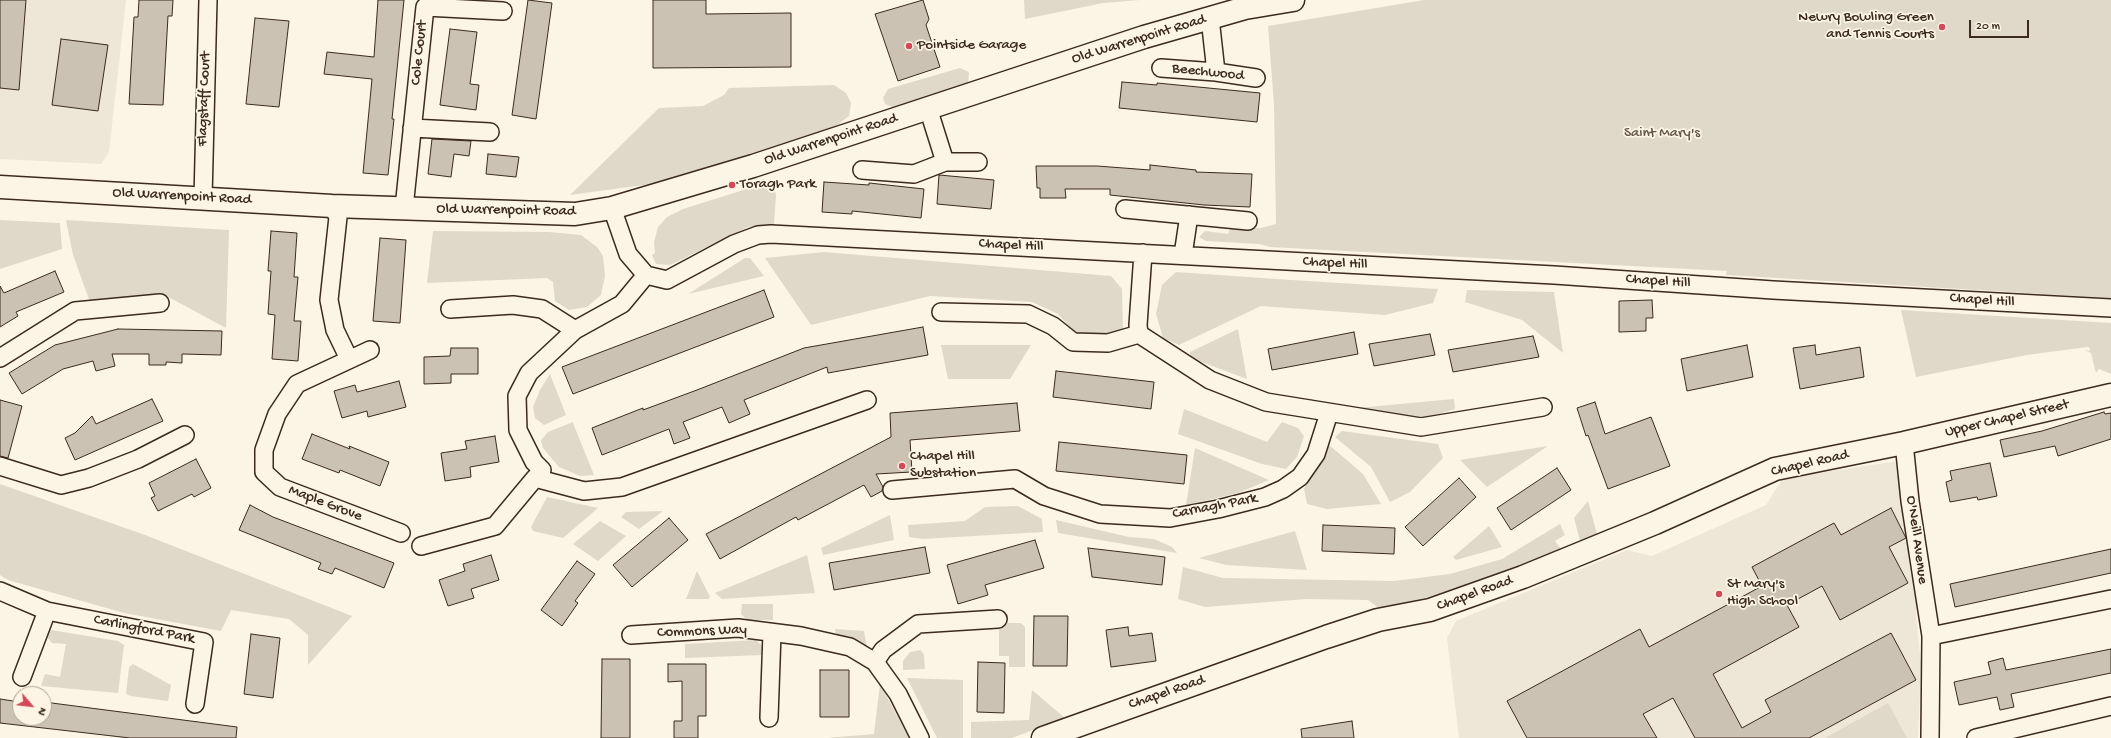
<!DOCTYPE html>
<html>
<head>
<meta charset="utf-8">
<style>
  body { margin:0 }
  #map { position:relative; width:2111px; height:738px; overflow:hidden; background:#fcf5e5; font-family:"Gochi Hand",sans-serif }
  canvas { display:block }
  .north { position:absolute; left:12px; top:686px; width:40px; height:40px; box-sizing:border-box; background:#fcf5e5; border:1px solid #afa495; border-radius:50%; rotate:118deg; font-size:11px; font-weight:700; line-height:16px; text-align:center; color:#3b2a1e }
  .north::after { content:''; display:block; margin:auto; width:14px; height:18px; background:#d1495b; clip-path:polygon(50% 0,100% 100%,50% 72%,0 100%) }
  .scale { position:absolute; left:1969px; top:20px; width:60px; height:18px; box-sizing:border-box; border:2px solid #3b2a1e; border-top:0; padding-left:5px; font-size:12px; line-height:14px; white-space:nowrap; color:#3b2a1e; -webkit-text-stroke:3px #fcf5e5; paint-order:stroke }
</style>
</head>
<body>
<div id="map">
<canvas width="2111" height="738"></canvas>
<div class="north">N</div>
<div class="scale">20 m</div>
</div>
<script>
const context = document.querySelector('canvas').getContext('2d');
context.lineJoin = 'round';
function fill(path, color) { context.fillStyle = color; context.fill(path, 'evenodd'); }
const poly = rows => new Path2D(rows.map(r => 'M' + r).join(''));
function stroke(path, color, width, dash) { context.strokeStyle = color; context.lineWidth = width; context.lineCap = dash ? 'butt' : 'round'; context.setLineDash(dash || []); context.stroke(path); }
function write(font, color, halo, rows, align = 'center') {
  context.font = font + ' "Gochi Hand",sans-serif'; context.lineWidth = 3.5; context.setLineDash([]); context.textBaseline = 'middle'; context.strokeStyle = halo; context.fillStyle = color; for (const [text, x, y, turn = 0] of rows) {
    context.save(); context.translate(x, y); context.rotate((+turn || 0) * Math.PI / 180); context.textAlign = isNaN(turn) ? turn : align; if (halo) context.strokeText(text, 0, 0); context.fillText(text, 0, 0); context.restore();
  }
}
fill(poly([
  [0,0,126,0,109,152,101,164,0,159],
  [1899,461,1917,572,1916,616,1921,664,1918,738,1459,738,1447,638,1456,621,1627,550,1652,556,1766,505,1783,478]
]), '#eee6d6');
fill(poly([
  [1024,0,1140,0,1103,3,1025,19],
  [1424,0,2111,0,2111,298,1726,275,1727,271,1270,247,1259,244,1206,241,1199,237,1205,231,1228,234,1231,227,1261,228,1276,224,1274,105,1268,26],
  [960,68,969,72,968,84,895,108,885,104,883,98,888,89],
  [834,85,846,93,851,103,849,116,836,126,658,183,570,195,659,108,703,106,724,95,729,88],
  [772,181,776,195,774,224,748,227,670,265,656,264,652,255,655,253,654,242,658,227,667,217,683,209],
  [0,220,60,223,62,249,0,269],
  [66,220,229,230,226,328,161,293,90,302,73,255],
  [433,231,549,232,581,235,597,247,603,256,605,276,601,295,587,307,569,310,555,301,553,282,547,278,427,283],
  [824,252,1111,276,1122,289,1123,332,1096,336,1076,334,1058,314,1032,302,930,296,811,325,765,258],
  [745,258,750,258,764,276,688,294],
  [1176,272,1291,280,1438,289,1433,303,1385,315,1261,306,1179,345,1163,338,1156,314,1162,285],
  [1467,290,1554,292,1563,353,1522,320,1465,302],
  [1901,310,2111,323,2111,374,2099,369,2096,373,2091,353,2084,350,2090,351,2089,347,2087,347,2027,355,1916,377],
  [1238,329,1247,379,1191,358,1190,352],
  [941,345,1031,345,1010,379,948,379],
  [550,374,566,415,544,425,535,418,533,407,540,390],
  [1454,399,1455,409,1420,420,1346,409],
  [1184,409,1267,442,1282,422,1298,428,1304,436,1297,457,1286,469,1262,464,1178,434],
  [573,422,573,423,594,475,580,476,559,467,543,448,541,440,548,432],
  [1342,431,1438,444,1443,458,1410,492,1390,502,1371,467,1335,437],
  [1328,444,1363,474,1381,504,1327,509,1307,504,1304,489],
  [1548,446,1487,487,1460,460],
  [1195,448,1269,480,1238,493,1186,505],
  [0,484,145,535,352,616,308,665,308,635,289,619,231,610,221,631,124,613,8,580,0,575],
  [547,497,598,508,563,538,533,531,531,527],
  [1588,501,1597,534,1580,541,1574,518],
  [1018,506,1042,519,1043,532,923,539,909,537,908,525,965,521,985,507],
  [663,511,639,529,621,517,626,512],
  [890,515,894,540,823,555,821,548],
  [1056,520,1129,537,1154,539,1172,547,1177,553,1058,533],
  [600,521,626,536,598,561,573,544],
  [1560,524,1565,535,1555,541,1561,549,1510,572,1432,596,1380,609,1368,600,1307,599,1205,607,1178,599,1183,567,1223,578,1394,581,1450,574,1502,559],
  [1489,526,1502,547,1456,560,1453,557],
  [1295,531,1307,570,1226,565,1199,558],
  [807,555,815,593,722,599,715,593],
  [697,571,710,597,708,599,686,599],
  [742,604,773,604,773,620,747,620,741,614],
  [999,623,1021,623,1025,627,1025,667,1009,667,1009,656,999,656],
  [835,629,864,631,867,648,836,634],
  [51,630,118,641,124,645,118,693,41,686,45,674,60,677,66,644,52,643,47,637],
  [756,640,763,647,763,655,685,658,685,644],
  [921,650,924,655,925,669,903,670,903,661,910,652],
  [133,664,171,685,168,701,131,696,126,694,129,667],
  [907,678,963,680,963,738,937,738],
  [880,684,909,738,827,738,874,734],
  [1032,690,1065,718,1012,738,971,738,971,722,1029,720],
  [1888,703,1907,738,1825,738]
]), '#e0d8c8');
const building = poly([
  [0,0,26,0,19,90,0,88,0,0],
  [139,0,173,0,172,16,168,16,163,105,129,104,134,17,138,17,139,0],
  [378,0,404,0,392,119,394,119,388,175,363,173,372,79,324,74,327,52,374,57,378,0],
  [528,0,552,3,536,119,512,115,528,0],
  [653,0,706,0,706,14,791,13,791,67,653,68,653,0],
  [923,0,929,19,926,25,940,67,898,81,875,14,923,0],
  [255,18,289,21,279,107,246,104,255,18],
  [450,29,477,32,470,84,479,85,476,110,440,105,450,29],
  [61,39,108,45,98,111,52,105,61,39],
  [1122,82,1157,85,1157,83,1260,93,1257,122,1119,108,1122,82],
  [432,139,471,141,469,156,454,154,451,177,428,174,432,139],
  [488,154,519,157,516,177,486,174,488,154],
  [1150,165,1196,170,1196,172,1252,174,1250,207,1204,205,1110,195,1110,189,1065,189,1066,198,1040,198,1040,188,1037,188,1036,166,1097,166,1150,170,1150,165],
  [939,175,994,180,991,209,937,204,939,175],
  [824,182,869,185,869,183,924,189,921,218,852,211,852,214,822,212,824,182],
  [271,231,297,233,294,277,298,277,294,321,301,321,298,361,272,359,275,315,268,314,271,271,268,271,271,231],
  [380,238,406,240,400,323,373,321,380,238],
  [55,271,64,292,16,312,18,316,0,327,0,286,4,293,55,271],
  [764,290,774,317,573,394,562,367,764,290],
  [1652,300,1653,318,1646,318,1646,331,1619,332,1619,301,1652,300],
  [923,327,928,355,828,373,827,367,744,400,750,414,729,423,722,407,683,422,690,438,674,444,669,429,602,455,592,428,643,408,643,410,697,390,804,348,923,327],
  [118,329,222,331,221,355,182,354,182,363,166,362,166,365,149,365,149,354,112,354,115,366,96,371,93,361,63,369,22,394,9,373,55,345,118,329],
  [1354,332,1358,354,1272,370,1268,349,1354,332],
  [1430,334,1435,355,1374,366,1369,344,1430,334],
  [1533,336,1539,357,1453,372,1448,350,1533,336],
  [1747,345,1753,377,1687,391,1681,359,1747,345],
  [1815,345,1816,355,1860,347,1864,377,1800,389,1793,348,1815,345],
  [451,348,478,348,478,374,451,374,451,383,424,384,424,357,450,356,451,348],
  [1056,371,1154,382,1151,409,1053,397,1056,371],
  [399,381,406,407,368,417,367,411,342,418,334,391,355,385,357,392,399,381],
  [152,399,163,421,75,460,65,438,75,433,92,416,96,424,152,399],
  [0,400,22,406,8,458,0,456,0,400],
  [1595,402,1605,434,1651,417,1670,466,1608,489,1588,435,1586,436,1577,408,1595,402],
  [1017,403,1020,431,910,440,912,472,876,474,883,487,882,491,871,497,864,485,798,520,796,517,720,559,706,534,891,437,890,413,1017,403],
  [2104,412,2105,414,2111,413,2111,439,2058,456,2055,446,2004,457,2000,440,2042,431,2104,412],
  [312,434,350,449,349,446,389,462,380,486,340,470,339,473,302,459,312,434],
  [495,436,499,462,470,467,471,477,445,481,441,453,467,449,465,441,495,436],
  [1059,442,1187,455,1184,484,1056,471,1059,442],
  [196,459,211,488,194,497,192,494,158,511,151,498,155,496,149,483,196,459],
  [1990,463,1997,496,1978,500,1977,497,1950,502,1946,482,1952,480,1950,471,1990,463],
  [1557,468,1571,490,1511,530,1497,508,1557,468],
  [1459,478,1476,497,1423,546,1405,527,1459,478],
  [250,505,273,517,394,563,384,588,335,568,332,574,318,569,321,563,239,530,250,505],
  [1891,508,1906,538,1889,547,1908,583,1840,620,1822,586,1787,605,1799,627,1713,674,1742,728,1771,712,1765,700,1891,633,1916,680,1809,738,1695,738,1673,698,1643,714,1657,738,1527,738,1507,701,1640,629,1649,647,1762,586,1752,567,1834,523,1841,535,1891,508],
  [669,518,688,540,632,587,613,565,669,518],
  [1323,525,1395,528,1394,554,1322,551,1323,525],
  [1035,540,1044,568,985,585,988,595,958,604,947,565,1035,540],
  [925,547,930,573,834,590,829,563,925,547],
  [1088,548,1165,557,1162,585,1092,577,1088,548],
  [2111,549,2111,573,1955,607,1950,584,2111,549],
  [491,555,499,580,471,589,474,598,448,606,439,580,465,571,463,564,491,555],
  [577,561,595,574,575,601,578,603,562,626,541,610,577,561],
  [1034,616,1068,616,1067,666,1033,666,1034,616],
  [1128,627,1129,636,1152,633,1156,661,1111,667,1106,630,1128,627],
  [251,634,280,638,273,698,244,694,251,634],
  [2111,649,2111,673,2011,694,2014,707,2000,710,1997,697,1959,705,1954,682,1991,674,1988,662,2003,658,2006,670,2111,649],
  [602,659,630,659,630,738,601,738,602,659],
  [978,662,1005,663,1004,713,977,712,978,662],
  [668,664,706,664,706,716,698,716,698,738,674,738,674,721,682,721,682,681,668,682,668,664],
  [820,670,849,670,849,717,820,717,820,670],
  [0,699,20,702,20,718,44,718,44,702,237,727,236,738,130,738,0,723,0,699],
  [1352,721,1354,738,1302,738,1301,729,1352,721]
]);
fill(building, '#ccc2b3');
stroke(building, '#3b2a1e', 1);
const street = poly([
  [1210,18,1216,72],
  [1161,68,1216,72,1256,78],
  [928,108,945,162],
  [412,128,490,132],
  [862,170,914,174,945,162,978,162],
  [203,198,208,0],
  [332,206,338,217,329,300,335,330,349,359],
  [404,208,425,7,503,11],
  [612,208,628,254,646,275,667,280,734,244,758,235,771,234,1554,275,1773,290,2111,308],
  [1125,209,1248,221],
  [1143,253,1138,325,1139,334,1210,380,1266,402,1421,427,1543,407],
  [1183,255,1189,215],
  [646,275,622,304,575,330,529,373,517,396,518,430,534,462,542,470,535,478,584,491,622,487,867,400],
  [450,309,513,305,542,309,575,330],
  [941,312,1028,314,1053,326,1073,342,1108,343,1139,334],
  [370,350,297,384,277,414,264,450,264,472,280,487,401,533],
  [0,358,75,311,160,303],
  [1904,443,1910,501,1931,636,1930,738],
  [0,466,61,485,89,478,138,459,185,435],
  [892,490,1015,479,1044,496,1100,514,1170,518,1218,509,1265,497,1283,489,1300,477,1316,454,1329,413],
  [421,546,495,526,535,478],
  [0,591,47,611,204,642,195,704],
  [631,635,738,628,801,636,850,647,875,662,898,694,920,738],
  [1931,636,2111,599],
  [875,662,883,650,918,624,998,619],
  [22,677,47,611],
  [769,718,772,633],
  [1976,738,2111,706]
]);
const secondary = poly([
  [0,187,332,206,575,214,612,208,753,166,1144,37,1245,8,1293,0],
  [1043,738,1326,637,1378,620,1430,610,1523,577,1655,523,1775,469,1904,443,2111,395]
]);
stroke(street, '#3b2a1e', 20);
stroke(secondary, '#3b2a1e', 25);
stroke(street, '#fcf5e5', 17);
stroke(secondary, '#fcf5e5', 22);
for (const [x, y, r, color] of [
  [1942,27,4,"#d1495b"],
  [909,46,4,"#d1495b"],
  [732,185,4,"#d1495b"],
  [902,466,4,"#d1495b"],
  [1719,594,4,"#d1495b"]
]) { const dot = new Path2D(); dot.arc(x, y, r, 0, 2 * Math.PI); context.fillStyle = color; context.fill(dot); stroke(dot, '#fcf5e5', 1.5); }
write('15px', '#3b2a1e', '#fcf5e5', [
  ["Newry Bowling Green",1934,18,"right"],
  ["and Tennis Courts",1934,35,"right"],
  ["Pointside Garage",917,46],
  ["Toragh Park",740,185],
  ["Chapel Hill",910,457],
  ["Substation",910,474],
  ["St Mary's",1727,585],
  ["High School",1727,602]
], 'left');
write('15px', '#3b2a1e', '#fcf5e5', [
  ["Old Warrenpoint Road",1139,40,-17],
  ["Cole Court",420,53,-84],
  ["Beechwood",1208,73,6],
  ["Flagstaff Court",205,99,-88],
  ["Old Warrenpoint Road",831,140,-18],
  ["Old Warrenpoint Road",182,197,3],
  ["Old Warrenpoint Road",506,211,1],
  ["Chapel Hill",1011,246,3],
  ["Chapel Hill",1335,264,3],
  ["Chapel Hill",1658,282,4],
  ["Chapel Hill",1982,301,4],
  ["Upper Chapel Street",2007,419,-13],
  ["Chapel Road",1810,464,-13],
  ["Maple Grove",325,504,21],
  ["Carnagh Park",1215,507,-11],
  ["O'Neill Avenue",1916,540,82],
  ["Chapel Road",1475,594,-20],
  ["Carlingford Park",144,630,11],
  ["Commons Way",702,632,-2],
  ["Chapel Road",1167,693,-19]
]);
write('15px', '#645648', '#fcf5e5', [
  ["Saint Mary's",1662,134]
]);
</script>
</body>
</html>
